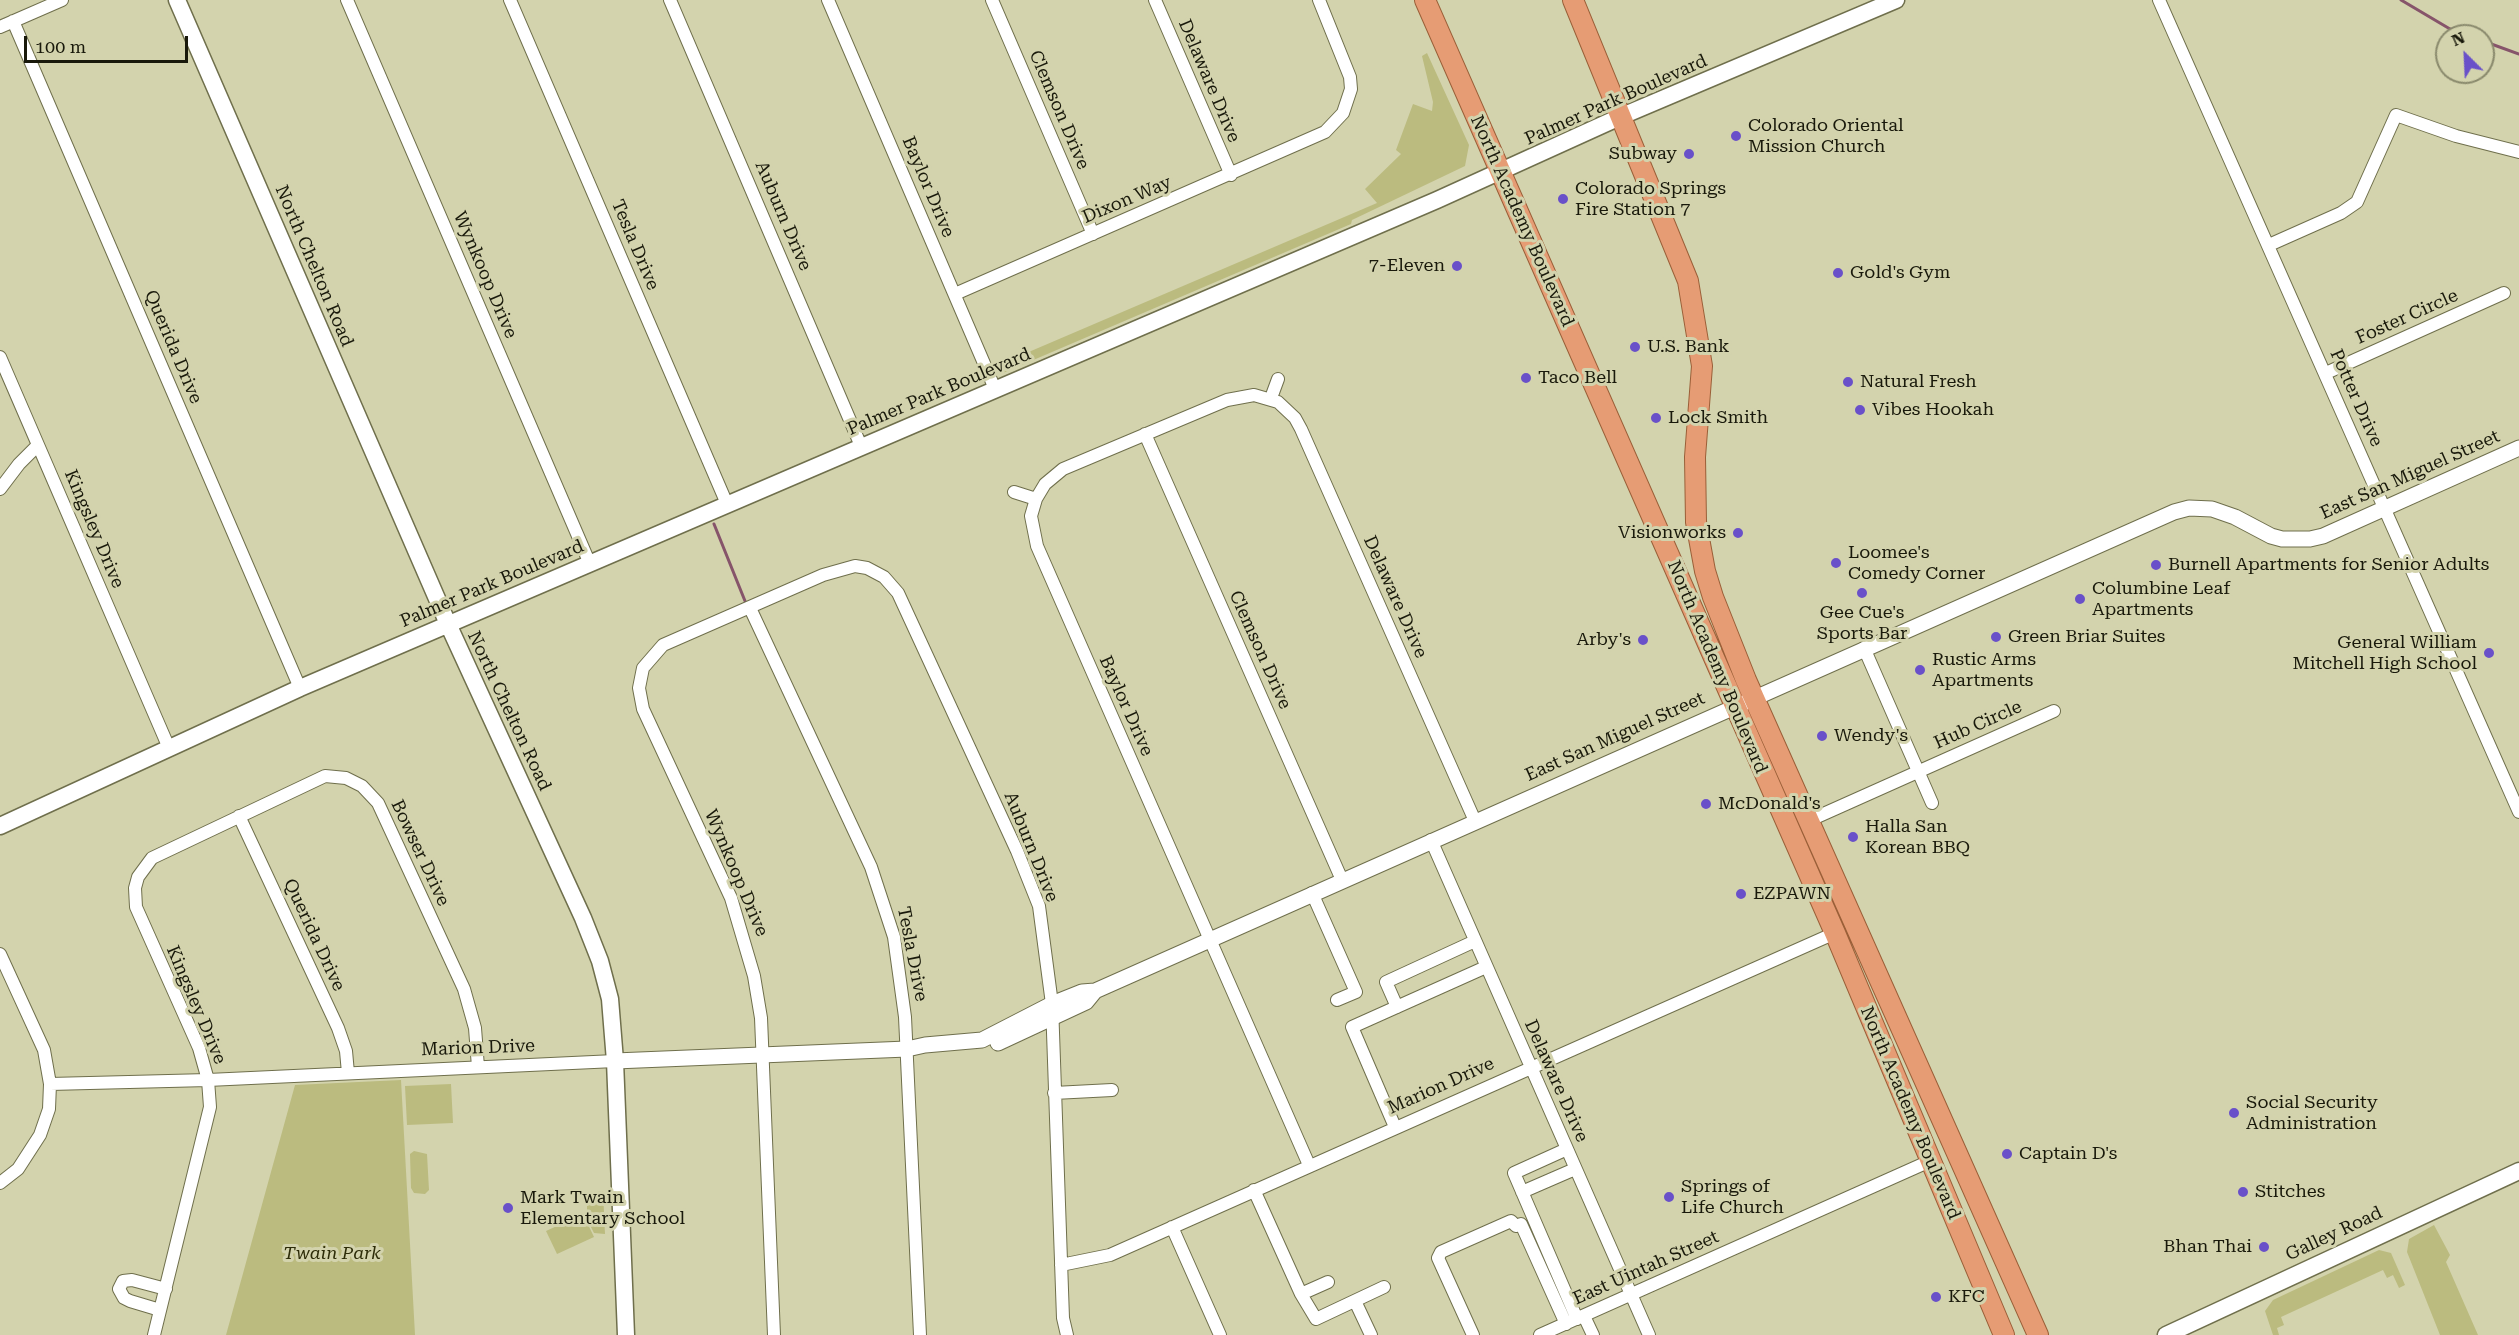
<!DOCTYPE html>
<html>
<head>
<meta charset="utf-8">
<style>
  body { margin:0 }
  #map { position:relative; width:2519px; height:1335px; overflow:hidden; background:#d3d3ad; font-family:"Roboto Serif",serif }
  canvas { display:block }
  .north { position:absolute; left:2435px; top:24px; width:60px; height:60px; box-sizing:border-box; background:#d3d3ad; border:2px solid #89896c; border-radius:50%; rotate:336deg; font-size:16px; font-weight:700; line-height:24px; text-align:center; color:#19190b }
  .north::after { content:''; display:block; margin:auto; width:21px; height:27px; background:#6950c9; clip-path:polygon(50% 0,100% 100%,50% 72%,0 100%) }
  .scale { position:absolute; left:24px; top:36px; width:164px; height:27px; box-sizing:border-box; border:3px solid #19190b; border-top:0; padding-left:8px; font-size:18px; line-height:21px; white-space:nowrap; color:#19190b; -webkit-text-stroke:4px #d3d3ad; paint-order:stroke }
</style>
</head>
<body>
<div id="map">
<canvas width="2519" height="1335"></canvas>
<div class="north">N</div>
<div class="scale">100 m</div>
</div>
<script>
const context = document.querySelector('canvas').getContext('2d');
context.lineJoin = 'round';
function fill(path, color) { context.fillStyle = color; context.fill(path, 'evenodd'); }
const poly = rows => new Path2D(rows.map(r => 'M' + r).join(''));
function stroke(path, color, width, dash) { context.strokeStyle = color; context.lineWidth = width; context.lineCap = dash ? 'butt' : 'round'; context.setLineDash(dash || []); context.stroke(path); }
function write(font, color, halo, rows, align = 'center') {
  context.font = font + ' "Roboto Serif",serif'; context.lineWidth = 6; context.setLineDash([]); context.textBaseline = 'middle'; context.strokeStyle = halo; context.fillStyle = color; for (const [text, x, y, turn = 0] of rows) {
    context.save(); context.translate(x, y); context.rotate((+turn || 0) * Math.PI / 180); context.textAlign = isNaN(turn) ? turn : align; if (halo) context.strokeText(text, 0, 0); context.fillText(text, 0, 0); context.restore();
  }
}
fill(poly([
  [1427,53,1469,145,1465,166,1352,220,1351,224,1003,373,997,371,996,366,1377,203,1365,189,1401,154,1396,150,1413,104,1432,111,1433,102,1422,56],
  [401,1080,415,1335,226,1335,295,1085],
  [451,1084,453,1123,407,1125,405,1086],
  [414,1151,427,1154,429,1190,425,1194,414,1193,411,1188,410,1154],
  [603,1191,605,1234,594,1233,587,1219,587,1192],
  [583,1214,594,1237,557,1254,546,1231],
  [2434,1225,2450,1255,2446,1262,2478,1335,2440,1335,2407,1252,2409,1239],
  [2379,1250,2391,1253,2405,1285,2399,1288,2393,1275,2387,1278,2383,1270,2281,1317,2284,1325,2277,1328,2279,1335,2273,1335,2265,1311,2273,1300]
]), '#bbbb7f');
stroke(poly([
  [2401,0,2450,29,2468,36],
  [2483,41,2519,54],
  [714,524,745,601]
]), '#86546a', 3);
const minor = poly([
  [347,0,590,564],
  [510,0,727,504],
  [670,0,861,446],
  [828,0,995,389],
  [992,0,1093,234],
  [1155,0,1231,175],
  [2159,0,2519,812],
  [13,21,300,688],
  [0,27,62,0],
  [2269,245,2341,213,2357,202,2396,115,2456,136,2519,152],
  [955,294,1325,132,1343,113,1351,89,1350,77,1319,0],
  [0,357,169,748],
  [2326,373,2504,293],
  [1271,398,1278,379],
  [1145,434,1342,880],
  [0,489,19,464,38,445],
  [1014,492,1036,499],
  [750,608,871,867,894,937,905,1017,920,1335],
  [1864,648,1932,803],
  [239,816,338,1028,346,1051,348,1073],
  [1810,820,2054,711],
  [1431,840,1649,1335],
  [1312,893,1356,992,1337,1000],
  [0,954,44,1050,50,1084,49,1109,40,1135,18,1169,0,1183],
  [1397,1007,1386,982,1475,941],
  [50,1084,208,1080,615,1061],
  [1054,1093,1112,1090],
  [1395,1127,1352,1027,1486,967],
  [1567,1149,1514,1173,1577,1319],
  [1309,1165,1037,546,1031,516,1036,499,1045,484,1063,469,1227,400,1254,395,1278,402,1295,418,1301,429,1475,821],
  [1254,1190,1301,1294,1328,1282],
  [1522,1192,1575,1169],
  [1172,1227,1220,1335],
  [1061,1265,1110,1255,1835,933],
  [1301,1294,1316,1319,1384,1287],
  [1355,1301,1371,1335],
  [160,1310,130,1301,124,1298,119,1289,123,1281,132,1280,166,1289],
  [1584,1316,1593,1335],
  [154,1335,210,1107,208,1080,199,1048,136,907,135,888,138,877,152,858,325,776,346,778,362,786,378,803,464,989,475,1028,478,1067],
  [774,1335,761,1018,754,976,731,898,643,709,639,688,643,668,663,645,823,575,855,566,867,568,884,577,898,593,1017,851,1039,906,1052,1004,1063,1318,1067,1335],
  [1473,1335,1438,1258,1441,1252,1511,1221,1516,1226,1521,1224,1566,1324],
  [1540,1335,1930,1161]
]);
const tertiary = poly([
  [998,1043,1086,1002,1095,991],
  [615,1061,907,1049,925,1045,982,1040,1052,1004,1082,992,1095,991,2174,512,2189,508,2212,509,2235,517,2271,536,2282,539,2310,539,2323,536,2519,448]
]);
const secondary = poly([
  [177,0,448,624,583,918,600,961,610,999,615,1061,626,1335],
  [0,826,300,688,1437,200,1622,116,1896,0],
  [2166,1335,2519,1171]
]);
const trunk = poly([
  [1425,0,1835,933,2004,1335],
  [1573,0,1688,281,1702,366,1695,457,1696,522,1705,571,1713,597,1746,680,2038,1335]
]);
stroke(minor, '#6f6f4c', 14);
stroke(tertiary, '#6f6f4c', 17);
stroke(secondary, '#6f6f4c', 19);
stroke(trunk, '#9a5f38', 22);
stroke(minor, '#fff', 12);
stroke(tertiary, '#fff', 15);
stroke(secondary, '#fff', 16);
stroke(trunk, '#e69c74', 20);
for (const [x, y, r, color] of [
  [1736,136,6,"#6950c9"],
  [1689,154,6,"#6950c9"],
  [1563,199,6,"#6950c9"],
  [1457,266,6,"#6950c9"],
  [1838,273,6,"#6950c9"],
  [1635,347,6,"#6950c9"],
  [1526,378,6,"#6950c9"],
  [1848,382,6,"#6950c9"],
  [1860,410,6,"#6950c9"],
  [1656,418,6,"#6950c9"],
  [1738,533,6,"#6950c9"],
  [1836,563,6,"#6950c9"],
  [2156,565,6,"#6950c9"],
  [1862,593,6,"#6950c9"],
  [2080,599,6,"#6950c9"],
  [1996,637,6,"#6950c9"],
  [1643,640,6,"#6950c9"],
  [2489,653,6,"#6950c9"],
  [1920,670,6,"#6950c9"],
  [1822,736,6,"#6950c9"],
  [1706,804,6,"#6950c9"],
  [1853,837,6,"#6950c9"],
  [1741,894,6,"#6950c9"],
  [2234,1113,6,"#6950c9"],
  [2007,1154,6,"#6950c9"],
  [2243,1192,6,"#6950c9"],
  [1669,1197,6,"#6950c9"],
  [508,1208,6,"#6950c9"],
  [2264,1247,6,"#6950c9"],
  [1936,1297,6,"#6950c9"]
]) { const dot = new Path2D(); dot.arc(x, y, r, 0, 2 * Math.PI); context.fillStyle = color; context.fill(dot); stroke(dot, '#d3d3ad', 2); }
write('18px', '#19190b', '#d3d3ad', [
  ["Delaware Drive",1209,81,67],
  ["Palmer Park Boulevard",1616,100,-24],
  ["Clemson Drive",1059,110,67],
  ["Baylor Drive",928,187,67],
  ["Dixon Way",1127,200,-23],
  ["Auburn Drive",783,216,67],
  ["North Academy Boulevard",1522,221,66],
  ["Tesla Drive",635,245,67],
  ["North Chelton Road",314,266,67],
  ["Wynkoop Drive",485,275,67],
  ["Foster Circle",2407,317,-24],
  ["Querida Drive",173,347,67],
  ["Palmer Park Boulevard",939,392,-23],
  ["Potter Drive",2356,398,66],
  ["East San Miguel Street",2410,475,-24],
  ["Kingsley Drive",94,529,67],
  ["Palmer Park Boulevard",492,584,-23],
  ["Delaware Drive",1395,597,66],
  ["Clemson Drive",1260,650,66],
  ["North Academy Boulevard",1717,667,67],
  ["Baylor Drive",1126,706,66],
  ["North Chelton Road",509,711,65],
  ["Hub Circle",1978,725,-24],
  ["East San Miguel Street",1615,737,-24],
  ["Auburn Drive",1031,847,68],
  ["Bowser Drive",420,853,65],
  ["Wynkoop Drive",736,873,67],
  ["Querida Drive",314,935,65],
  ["Tesla Drive",912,954,79],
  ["Kingsley Drive",196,1005,67],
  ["Marion Drive",478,1048,-2],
  ["Delaware Drive",1556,1081,66],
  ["Marion Drive",1441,1086,-24],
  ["North Academy Boulevard",1910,1113,67],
  ["Galley Road",2334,1234,-25],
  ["East Uintah Street",1646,1268,-24]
]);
write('18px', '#19190b', '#d3d3ad', [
  ["Colorado Oriental",1748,126],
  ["Mission Church",1748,147],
  ["Subway",1677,154,"right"],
  ["Colorado Springs",1575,189],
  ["Fire Station 7",1575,210],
  ["7-Eleven",1445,266,"right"],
  ["Gold's Gym",1850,273],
  ["U.S. Bank",1647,347],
  ["Taco Bell",1538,378],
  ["Natural Fresh",1860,382],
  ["Vibes Hookah",1872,410],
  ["Lock Smith",1668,418],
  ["Visionworks",1726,533,"right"],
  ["Loomee's",1848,553],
  ["Comedy Corner",1848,574],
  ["Burnell Apartments for Senior Adults",2168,565],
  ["Columbine Leaf",2092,589],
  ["Apartments",2092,610],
  ["Gee Cue's",1862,613,"center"],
  ["Sports Bar",1862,634,"center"],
  ["Green Briar Suites",2008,637],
  ["Arby's",1631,640,"right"],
  ["General William",2477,643,"right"],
  ["Mitchell High School",2477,664,"right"],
  ["Rustic Arms",1932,660],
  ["Apartments",1932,681],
  ["Wendy's",1834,736],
  ["McDonald's",1718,804],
  ["Halla San",1865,827],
  ["Korean BBQ",1865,848],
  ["EZPAWN",1753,894],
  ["Social Security",2246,1103],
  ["Administration",2246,1124],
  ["Captain D's",2019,1154],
  ["Springs of",1681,1187],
  ["Life Church",1681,1208],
  ["Stitches",2255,1192],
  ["Mark Twain",520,1198],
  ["Elementary School",520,1219],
  ["Bhan Thai",2252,1247,"right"],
  ["KFC",1948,1297]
], 'left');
write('italic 18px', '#2d2c08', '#d3d3ad', [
  ["Twain Park",332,1254]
]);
</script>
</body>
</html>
